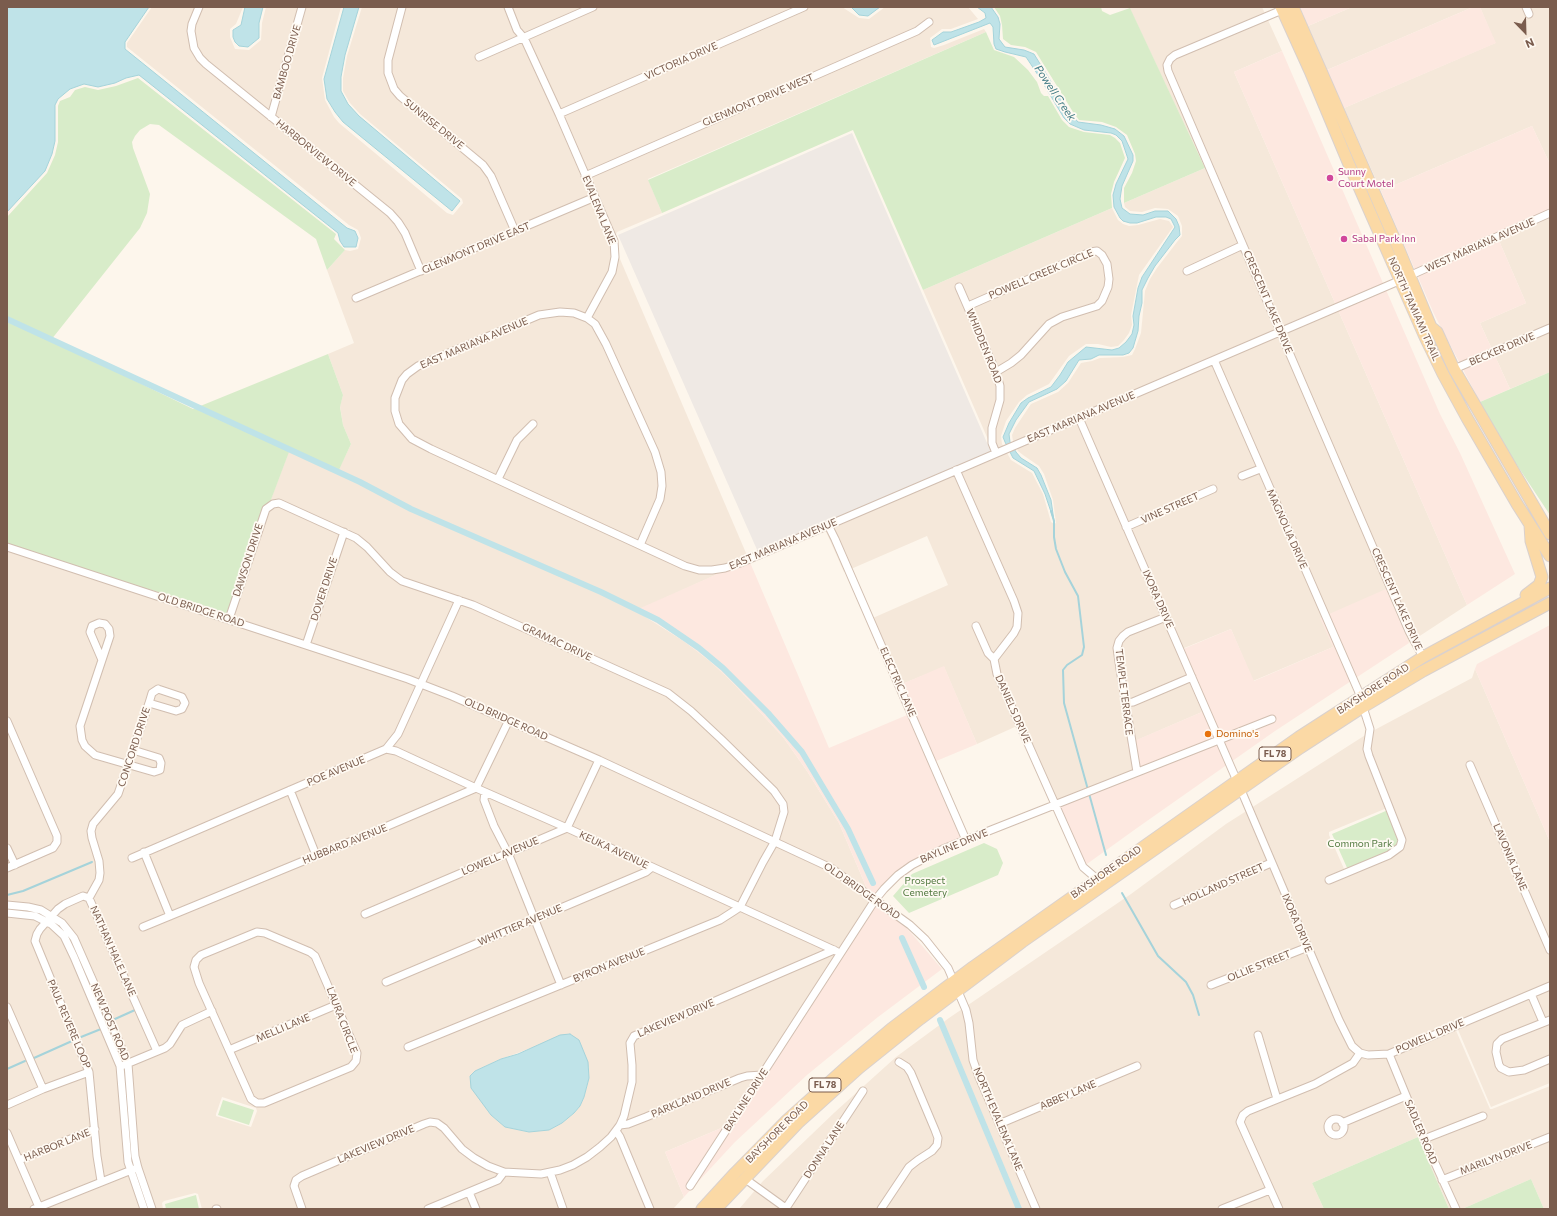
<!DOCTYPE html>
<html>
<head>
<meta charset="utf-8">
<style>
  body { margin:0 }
  #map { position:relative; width:1557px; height:1216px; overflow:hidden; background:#fdf6ec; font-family:Commissioner,sans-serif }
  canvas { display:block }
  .frame { position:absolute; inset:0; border:8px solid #7a5c4d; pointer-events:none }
  .north { position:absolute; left:1505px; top:12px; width:40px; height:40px; -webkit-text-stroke:3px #fffaf3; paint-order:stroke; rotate:157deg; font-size:11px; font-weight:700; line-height:16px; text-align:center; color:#7a5c4d }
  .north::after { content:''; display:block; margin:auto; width:14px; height:18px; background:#7a5c4d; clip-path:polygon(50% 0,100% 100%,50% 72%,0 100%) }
</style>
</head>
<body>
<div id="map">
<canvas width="1557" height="1216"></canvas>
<div class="frame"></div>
<div class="north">N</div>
</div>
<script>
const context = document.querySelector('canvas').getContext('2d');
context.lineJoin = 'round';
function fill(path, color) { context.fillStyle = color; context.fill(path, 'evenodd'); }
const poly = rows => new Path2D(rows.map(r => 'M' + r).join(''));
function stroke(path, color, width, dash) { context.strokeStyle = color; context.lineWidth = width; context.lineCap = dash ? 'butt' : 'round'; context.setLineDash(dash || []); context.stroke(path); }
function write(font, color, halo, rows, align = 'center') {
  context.font = font + ' Commissioner,sans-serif'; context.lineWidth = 3.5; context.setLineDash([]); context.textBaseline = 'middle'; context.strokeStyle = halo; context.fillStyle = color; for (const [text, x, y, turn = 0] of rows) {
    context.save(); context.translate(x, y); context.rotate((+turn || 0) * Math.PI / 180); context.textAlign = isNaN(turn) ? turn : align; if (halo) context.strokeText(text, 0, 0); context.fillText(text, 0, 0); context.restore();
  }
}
fill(poly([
  [152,7,243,7,236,24,230,29,230,37,235,49,249,50,261,40,262,23,266,7,341,7,322,78,325,100,334,117,339,123,447,213,453,215,463,203,462,199,360,114,350,103,343,91,343,78,347,56,362,7,842,7,859,18,869,19,885,7,968,7,978,19,951,29,942,29,930,38,931,47,934,48,944,45,984,29,986,32,648,179,662,213,617,232,615,236,611,238,749,560,636,611,685,642,711,662,733,683,783,737,807,771,839,823,873,903,726,1126,665,1152,684,1197,673,1209,202,1209,198,1194,195,1193,164,1201,162,1203,163,1209,7,1209,7,549,197,603,228,614,289,451,338,471,351,444,343,425,340,406,343,395,328,354,354,343,327,270,345,250,350,251,358,249,361,238,358,230,349,225,127,47,127,43],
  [570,1034,574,1038,589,1068,589,1078,584,1097,580,1106,574,1113,562,1123,549,1130,529,1132,505,1127,491,1115,487,1109,475,1071,501,1059],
  [222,1097,256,1108,257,1111,251,1127,216,1116,216,1114],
  [1129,7,1262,7,1282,51,1234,72,1467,605,1409,643,1386,590,1333,647,1253,681,1231,629,1177,651,1202,712,1128,744,1135,773,1052,807,1017,726,977,744,944,667,895,687,866,621,948,585,927,536,844,572,824,527,993,451,923,290,1112,208,1118,220,1123,224,1129,226,1138,225,1160,219,1169,221,1173,227,1139,275,1131,315,1132,325,1129,333,1124,340,1118,346,1111,347,1098,344,1086,344,1069,356,1049,384,1027,395,1019,402,1006,421,1001,436,1002,444,1011,460,1032,473,1043,494,1051,522,1054,524,1056,523,1053,500,1044,474,1039,466,1023,455,1018,451,1013,441,1012,435,1015,428,1031,404,1058,392,1068,383,1081,363,1092,361,1100,358,1123,357,1132,355,1135,349,1141,333,1145,291,1150,279,1157,268,1177,242,1182,236,1182,226,1178,216,1168,209,1155,208,1142,212,1130,211,1125,207,1124,203,1205,168],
  [1352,7,1473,7,1327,70,1308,26],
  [1480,7,1550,7,1550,164,1532,126,1381,191,1344,108,1495,43],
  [1550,213,1550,372,1510,389,1480,323,1526,303,1497,236],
  [1475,669,1550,842,1550,983,1454,1026,1490,1109,1492,1109,1550,1086,1550,1209,1544,1209,1531,1179,1462,1209,1449,1209,1418,1137,1312,1183,1324,1209,739,1209,763,1181,835,1112,896,1057,949,1018,1131,894,1226,824,1367,734,1472,678],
  [1387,808,1391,855,1345,871,1329,835,1329,832],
  [1550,986,1550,1083,1491,1107,1456,1025]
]), '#f5e8da');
fill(poly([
  [1300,7,1352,7,1308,26],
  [1473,7,1480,7,1496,43,1344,108,1327,70],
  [1282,51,1440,414,1460,453,1515,574,1467,605,1234,72],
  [1532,126,1550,164,1550,213,1497,236,1526,303,1480,323,1510,389,1480,402,1434,314,1381,191],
  [749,560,829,748,907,715,895,687,944,666,977,744,929,764,963,841,902,872,873,903,906,927,942,969,878,1017,807,1075,735,1142,684,1197,665,1152,726,1126,873,903,839,823,807,771,783,737,733,683,711,662,685,642,636,610],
  [1386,589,1409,643,1275,731,1137,828,1080,869,1052,807,1135,773,1127,744,1202,712,1176,652,1231,629,1254,681,1333,647,1320,618],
  [1550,625,1550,842,1475,669,1477,664]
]), '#fde8e0');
fill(poly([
  [852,133,991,452,758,552,618,235]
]), '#efe9e4');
fill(poly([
  [994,7,1101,7,1102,11,1110,15,1130,8,1205,168,1124,203,1124,188,1132,173,1136,161,1135,154,1127,135,1116,127,1102,122,1079,120,1073,112,1036,52,1025,47,1011,45,1003,39,1002,25,1000,16],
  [986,32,994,50,1014,57,1028,70,1037,82,1041,93,1044,96,1048,96,1062,120,1069,127,1084,132,1110,135,1115,138,1120,143,1125,158,1114,182,1111,194,1112,208,923,290,853,130,662,213,648,180],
  [138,78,336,234,334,239,345,250,327,270,316,239,159,125,150,124,140,130,135,136,132,142,133,148,150,194,147,213,140,228,51,340,193,409,328,354,343,395,340,407,343,425,351,444,338,472,289,452,228,614,197,603,7,549,7,217,47,173,55,155,58,142,58,106,60,101,70,97,75,90,85,87,98,90,116,86],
  [1550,372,1550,515,1503,444,1480,402],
  [1388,810,1399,839,1397,846,1395,849,1348,870,1332,834],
  [984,843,997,849,1003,863,998,875,909,913,893,896,912,874],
  [223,1100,254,1110,249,1125,218,1115],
  [1418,1137,1449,1209,1324,1209,1312,1183],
  [1531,1179,1544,1209,1462,1209],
  [196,1195,199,1209,166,1209,165,1204]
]), '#d8ecc9');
const water = poly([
  [7,7,149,7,125,42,125,49,347,228,355,231,358,238,356,247,344,247,340,241,338,233,139,75,126,78,115,83,98,87,84,84,70,89,58,99,55,105,55,141,52,154,45,171,7,212,7,7],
  [245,7,263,7,259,23,259,38,248,47,239,46,235,42,233,37,233,30,241,25,245,7],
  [344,7,359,7,345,55,341,77,341,91,348,104,359,116,460,201,452,211,343,122,335,112,327,99,324,79,344,7],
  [851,7,880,7,868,16,859,15,851,7],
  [977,7,991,7,998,17,1000,24,999,39,1005,47,1024,50,1034,54,1071,114,1078,122,1101,125,1115,129,1124,136,1133,155,1133,161,1122,186,1120,199,1122,208,1130,214,1143,215,1155,211,1168,211,1176,219,1179,226,1180,235,1175,240,1155,266,1148,278,1142,290,1142,303,1139,316,1138,331,1133,348,1129,353,1123,355,1099,355,1091,359,1079,360,1066,381,1057,389,1029,402,1016,420,1009,434,1010,442,1016,452,1021,458,1037,468,1041,475,1051,500,1054,521,1045,494,1034,471,1013,458,1005,442,1003,437,1009,423,1021,403,1028,398,1051,387,1060,375,1068,362,1086,347,1112,350,1119,348,1126,342,1132,334,1134,325,1133,316,1138,288,1142,277,1175,227,1171,219,1166,217,1156,217,1137,223,1130,223,1123,221,1120,218,1114,207,1113,195,1116,184,1128,159,1122,141,1116,135,1111,133,1084,130,1070,124,1064,118,1040,78,1026,57,1005,52,996,49,994,44,993,27,990,23,934,45,932,40,943,32,951,32,979,22,986,18,985,13,977,7],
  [570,1034,579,1040,588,1062,589,1078,584,1097,580,1106,574,1113,562,1123,549,1130,529,1132,505,1127,491,1115,471,1088,470,1076,475,1071,501,1059,518,1054,560,1035,570,1034]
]);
fill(water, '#bfe3e8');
stroke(water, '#a5d3da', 1);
stroke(poly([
  [1051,511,1054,521,1054,537,1056,549,1065,572,1078,596,1084,647,1082,655,1067,665,1063,670,1064,703,1106,855],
  [1122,893,1158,956,1186,982,1193,995,1199,1015],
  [7,895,23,891,92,862],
  [115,1019,135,1010],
  [81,1037,101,1029],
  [34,1058,72,1041],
  [7,1069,25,1061]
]), '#a5d3da', 2);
stroke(poly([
  [7,319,360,482,411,509,601,592,658,620,699,648,723,668,768,713,802,752,848,829,873,883],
  [902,938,924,987],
  [940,1020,1019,1209]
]), '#bfe3e8', 6);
const street = poly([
  [199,7,192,24,191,31,194,48,200,58,206,64,390,213,398,222,405,233,421,271],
  [402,7,388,60,388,73,394,89,400,96,483,165,491,176,515,231],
  [508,7,517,30,524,38,559,114,614,241,615,257,612,272,587,318],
  [1526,7,1529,14],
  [1282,10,1175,55,1170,59,1167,65,1168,71,1409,631,1423,657],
  [479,57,593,7],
  [559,114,804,7],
  [271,117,302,7],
  [585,176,860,56,917,31,929,22],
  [1187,271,1243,245],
  [1409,276,1550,213],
  [959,287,996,372,1000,386,1000,400,992,428,992,443,996,453],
  [356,298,595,197],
  [968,306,1090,252,1097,251,1102,255,1107,264,1109,279,1108,287,1102,301,1097,306,1062,317,1049,324,1021,355,1011,363,996,372],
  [1214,360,1361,697],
  [1454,369,1550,328],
  [1079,418,1237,781],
  [956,470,1014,601,1018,613,1017,627,1014,633,994,659,997,674,1083,867,1097,879],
  [1242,476,1260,469],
  [498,479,517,440,533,424],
  [828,525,835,539,966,840],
  [1126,527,1213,489],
  [640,545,660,499,662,486,661,472,655,452,606,344,595,324,587,318,574,313,560,312,539,315,418,366,407,374,402,380,395,398,395,411,399,424,412,439,431,449,685,566,699,570,712,570,725,568,740,563,1401,280],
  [7,547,324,651,408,679,452,696,599,760,831,868,910,925,925,939,948,968,966,1010,969,1023,973,1060,979,1077,1036,1209],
  [229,619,266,509,273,504,279,503,356,538,367,547,390,572,402,581,473,605,668,693,691,711,721,739,774,791,783,804,784,812,775,841,763,862,740,907,734,911,720,920,408,1047],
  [99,623,105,624,109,629,110,636,102,660,90,632,92,626,99,623],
  [976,626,988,653,994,659],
  [306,645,344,532],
  [102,660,80,726,82,740,85,746,95,755,154,772,160,770,161,763,159,758,133,750],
  [158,689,182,697,185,703,182,709,176,711,149,703,152,693,158,689],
  [1125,703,1133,702,1192,677],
  [7,721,57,836,57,842,53,848,7,868],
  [386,749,396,751,476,788,567,828,836,951],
  [1470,765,1550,950],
  [1137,772,1120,669,1117,648,1119,641,1123,636,1128,632,1166,617],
  [290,790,316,855],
  [1241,790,1339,1020,1352,1046,1360,1053,1368,1055,1389,1054,1550,986],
  [485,792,484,800,494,826,508,853,561,985],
  [7,848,15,865],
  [144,852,170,916],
  [132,858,386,749,398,734,459,600],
  [1329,880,1389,855,1400,847,1402,840,1369,756,1367,749,1370,729,1363,707],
  [89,898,99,880,100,873,99,861,92,838,91,831,93,824,118,794,149,703],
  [7,905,28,907,41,910,62,923,74,938,111,1022,128,1064,135,1156,138,1168,152,1209],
  [1174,905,1271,863],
  [7,913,35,916,51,924,64,936,74,957,120,1066,128,1162,144,1209],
  [365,914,567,828,599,760],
  [143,927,369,834,476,788,509,720],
  [257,932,265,933,310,952,315,956,357,1053,356,1061,351,1067,264,1103,257,1103,251,1099,199,983,194,967,196,960,201,955,257,932],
  [386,982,646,872,652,867],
  [1211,985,1308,947],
  [1531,994,1543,1022],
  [7,1007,43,1089],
  [1550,1020,1502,1039,1497,1044,1496,1052,1499,1065,1501,1068,1509,1072,1524,1070,1550,1059],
  [1258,1035,1277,1099],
  [229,1050,336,1005],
  [1389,1054,1424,1139,1456,1209],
  [124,1065,165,1048,170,1044,182,1025,212,1011],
  [7,1105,43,1089,89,1072],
  '1328 1127a8 8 0 1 1 16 0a8 8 0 1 1-16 0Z',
  [1342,1123,1406,1096],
  [999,1124,1137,1066],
  [620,1125,628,1124,646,1117,740,1078,747,1076,762,1075],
  [616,1131,620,1137,650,1209],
  [7,1133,39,1207],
  [1424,1139,1483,1116],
  [19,1160,95,1129],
  [550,1172,563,1209],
  [744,1178,787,1209],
  [1442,1180,1550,1137],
  [101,1181,97,1156,89,1072,35,941,37,934,40,929,58,909,65,904,83,896,89,898,157,1051],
  [690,1186,875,900,884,889,898,875,912,865,943,849,1272,719],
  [469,1192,476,1209],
  [786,1208,863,1091],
  [34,1209,134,1169],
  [216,1209,217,1209],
  [302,1209,294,1186,296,1180,302,1176,424,1124,430,1122,437,1123,444,1128,462,1149,474,1158,488,1166,504,1172,541,1174,560,1170,573,1165,587,1157,600,1147,611,1137,620,1125,624,1116,632,1082,632,1065,630,1043,634,1036,834,950],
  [428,1209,498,1180,504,1172],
  [881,1209,909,1167,918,1160,932,1151,937,1145,938,1138,935,1130,911,1073,907,1067,899,1062],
  [1222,1209,1270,1190],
  [1279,1209,1240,1122,1243,1115,1248,1111,1315,1084,1353,1063,1360,1053]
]);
const primary = poly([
  [1281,7,1310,71,1348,162,1425,337,1443,374,1467,418,1517,504,1550,556],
  [1293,7,1395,240,1431,327,1437,332,1454,369,1550,534],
  [1526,595,1539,585,1542,577,1531,541,1530,525],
  [702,1209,735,1173,787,1120,845,1068,891,1029,973,967,1299,737,1423,657,1550,588],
  [716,1209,798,1123,859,1068,920,1019,1022,942,1300,748,1363,707,1423,671,1550,603]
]);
stroke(street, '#d1beb0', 9);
stroke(primary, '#dad1cd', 13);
stroke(street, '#fff', 7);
stroke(primary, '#fbd9a5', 11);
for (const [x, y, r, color] of [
  [1330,178,4,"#d1479c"],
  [1344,239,4,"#d1479c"],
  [1208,734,4,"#e8710a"]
]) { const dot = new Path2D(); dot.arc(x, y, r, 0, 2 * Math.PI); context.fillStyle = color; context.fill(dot); stroke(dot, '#fffaf3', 1.5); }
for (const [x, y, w] of [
  [1275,754,32],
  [825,1085,32]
]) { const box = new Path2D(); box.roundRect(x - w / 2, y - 7, w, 14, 3); context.fillStyle = '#fffaf3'; context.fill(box); stroke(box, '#7a5c4d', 1); }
write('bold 9px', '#7a5c4d', null, [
  ["FL 78",1275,754],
  ["FL 78",825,1085]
]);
write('10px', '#7a5c4d', '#fffaf3', [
  ["VICTORIA DRIVE",681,61,-24],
  ["BAMBOO DRIVE",287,62,-74],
  ["GLENMONT DRIVE WEST",758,100,-23],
  ["SUNRISE DRIVE",434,124,39],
  ["HARBORVIEW DRIVE",316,153,39],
  ["EVALENA LANE",599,210,68],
  ["WEST MARIANA AVENUE",1480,245,-24],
  ["GLENMONT DRIVE EAST",476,248,-23],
  ["POWELL CREEK CIRCLE",1041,274,-23],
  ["CRESCENT LAKE DRIVE",1268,302,67],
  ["NORTH TAMIAMI TRAIL",1414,309,66],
  ["EAST MARIANA AVENUE",474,343,-23],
  ["WHIDDEN ROAD",984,346,68],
  ["BECKER DRIVE",1502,349,-23],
  ["EAST MARIANA AVENUE",1081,417,-23],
  ["VINE STREET",1170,508,-24],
  ["MAGNOLIA DRIVE",1287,529,66],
  ["EAST MARIANA AVENUE",783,544,-23],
  ["DAWSON DRIVE",248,560,-72],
  ["DOVER DRIVE",324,589,-72],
  ["IXORA DRIVE",1158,599,66],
  ["CRESCENT LAKE DRIVE",1397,599,66],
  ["OLD BRIDGE ROAD",201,610,18],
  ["GRAMAC DRIVE",557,642,25],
  ["ELECTRIC LANE",898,682,66],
  ["BAYSHORE ROAD",1373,689,-33],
  ["TEMPLE TERRACE",1124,692,83],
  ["DANIELS DRIVE",1013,709,66],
  ["OLD BRIDGE ROAD",506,719,24],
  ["CONCORD DRIVE",134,747,-72],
  ["POE AVENUE",336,771,-23],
  ["HUBBARD AVENUE",345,844,-22],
  ["BAYLINE DRIVE",954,846,-23],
  ["KEUKA AVENUE",614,850,25],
  ["LOWELL AVENUE",500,856,-23],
  ["LAVONIA LANE",1510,857,67],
  ["BAYSHORE ROAD",1106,872,-35],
  ["HOLLAND STREET",1223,884,-24],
  ["OLD BRIDGE ROAD",862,891,35],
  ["IXORA DRIVE",1297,923,67],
  ["WHITTIER AVENUE",520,925,-23],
  ["NATHAN HALE LANE",113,951,66],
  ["BYRON AVENUE",609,965,-22],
  ["OLLIE STREET",1259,966,-22],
  ["LAKEVIEW DRIVE",676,1018,-23],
  ["LAURA CIRCLE",342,1020,69],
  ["NEW POST ROAD",110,1022,67],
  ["PAUL REVERE LOOP",69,1024,67],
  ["MELLI LANE",283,1028,-23],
  ["POWELL DRIVE",1430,1036,-23],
  ["ABBEY LANE",1068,1095,-23],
  ["PARKLAND DRIVE",691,1098,-23],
  ["BAYLINE DRIVE",746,1100,-57],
  ["NORTH EVALENA LANE",998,1119,67],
  ["BAYSHORE ROAD",777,1132,-45],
  ["SADLER ROAD",1421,1132,67],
  ["LAKEVIEW DRIVE",376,1144,-23],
  ["HARBOR LANE",57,1145,-22],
  ["DONNA LANE",824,1150,-57],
  ["MARILYN DRIVE",1496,1158,-21]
]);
write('10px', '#b23c85', '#fffaf3', [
  ["Sunny",1338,172],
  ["Court Motel",1338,184],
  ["Sabal Park Inn",1352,239]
], 'left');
write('10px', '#c56008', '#fffaf3', [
  ["Domino's",1216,734]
], 'left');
write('10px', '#537a41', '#fffaf3', [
  ["Common Park",1360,844],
  ["Prospect",925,881],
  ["Cemetery",925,893]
]);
write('italic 11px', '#437c86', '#fffaf3', [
  ["Powell Creek",1055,93,56]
]);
</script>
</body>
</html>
